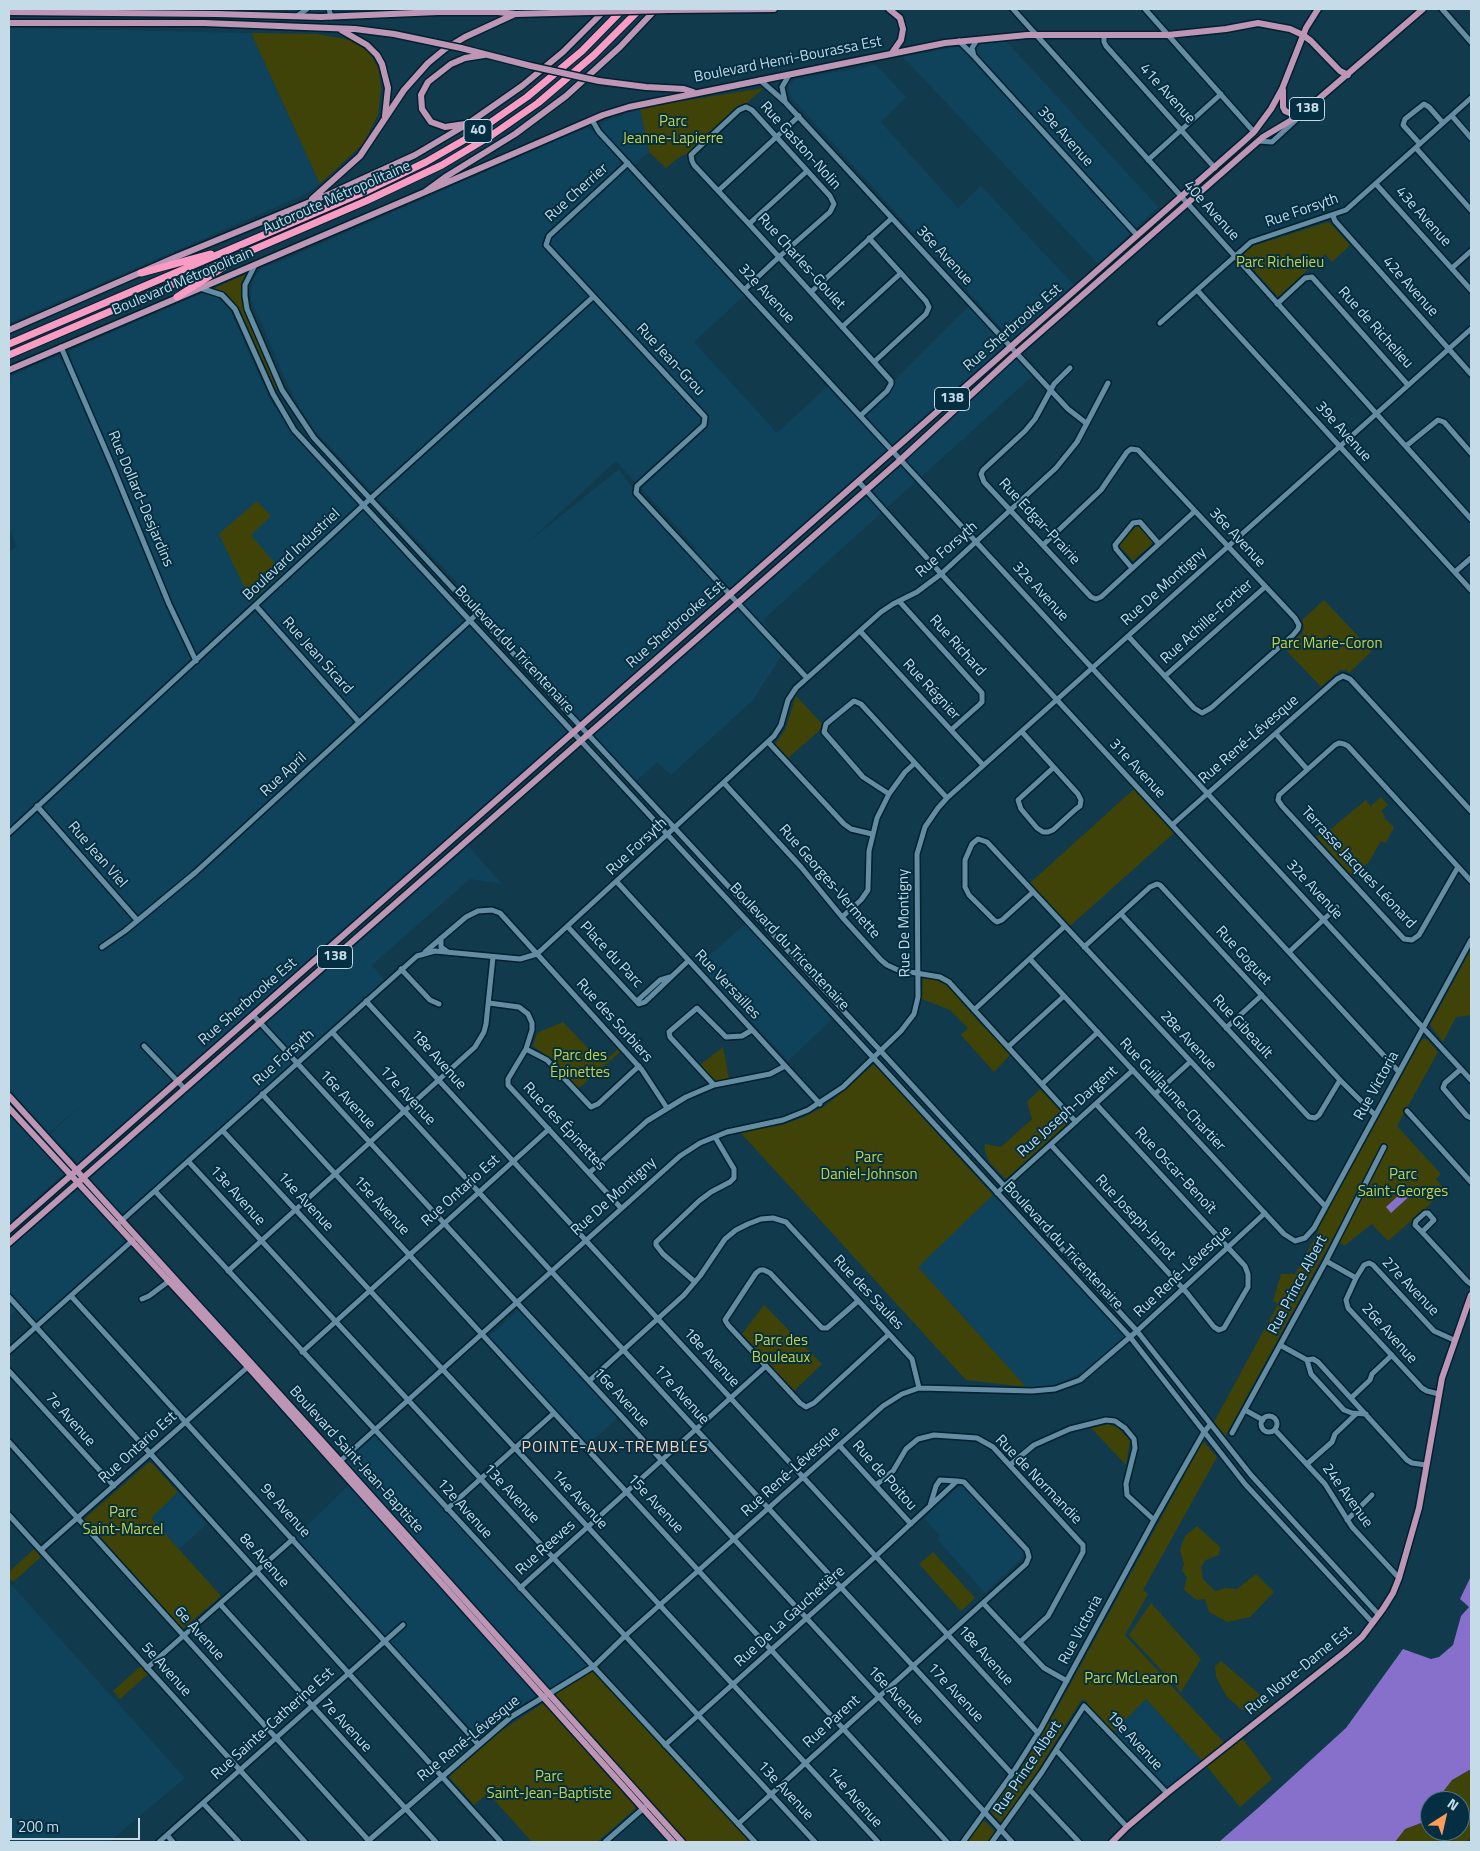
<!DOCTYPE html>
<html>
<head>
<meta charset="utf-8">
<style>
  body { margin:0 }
  #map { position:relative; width:1480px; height:1851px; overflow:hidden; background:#113a4d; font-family:"Titillium Web",sans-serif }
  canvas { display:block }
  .frame { position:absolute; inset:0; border:10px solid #c6dbe8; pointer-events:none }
  .north { position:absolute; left:1420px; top:1791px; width:50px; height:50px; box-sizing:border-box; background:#042f42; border:1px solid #527484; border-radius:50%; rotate:35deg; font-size:14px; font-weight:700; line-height:20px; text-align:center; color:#c6dbe8 }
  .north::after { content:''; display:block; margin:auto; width:18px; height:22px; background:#fe9b59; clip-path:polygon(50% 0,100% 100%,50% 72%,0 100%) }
  .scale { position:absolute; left:10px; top:1818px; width:130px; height:22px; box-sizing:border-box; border:2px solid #c6dbe8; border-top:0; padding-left:6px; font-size:15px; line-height:18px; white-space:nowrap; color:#c6dbe8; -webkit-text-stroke:4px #042f42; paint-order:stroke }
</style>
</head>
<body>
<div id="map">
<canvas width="1480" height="1851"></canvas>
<div class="frame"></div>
<div class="north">N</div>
<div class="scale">200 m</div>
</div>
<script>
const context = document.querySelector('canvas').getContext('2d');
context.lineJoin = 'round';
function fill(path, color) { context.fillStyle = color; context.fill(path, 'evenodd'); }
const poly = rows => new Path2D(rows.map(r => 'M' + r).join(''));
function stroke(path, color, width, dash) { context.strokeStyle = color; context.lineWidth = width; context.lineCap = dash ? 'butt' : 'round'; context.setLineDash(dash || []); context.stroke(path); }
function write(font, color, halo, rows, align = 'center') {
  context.font = font + ' "Titillium Web",sans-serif'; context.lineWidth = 4; context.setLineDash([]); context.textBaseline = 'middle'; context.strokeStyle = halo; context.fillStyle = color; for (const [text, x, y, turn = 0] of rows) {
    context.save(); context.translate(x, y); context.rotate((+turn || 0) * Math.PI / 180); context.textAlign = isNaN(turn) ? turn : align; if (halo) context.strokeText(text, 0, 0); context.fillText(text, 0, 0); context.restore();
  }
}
fill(poly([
  [9,28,251,33,320,184,302,196,9,323],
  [1006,41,1158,207,1098,264,903,57,956,47],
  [876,65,906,97,881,122,958,208,981,186,1074,285,1012,340,790,96,788,86,795,79],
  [640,109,649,152,629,170,745,295,694,342,777,433,831,383,860,415,971,304,1010,347,580,727,461,596,466,592,315,431,299,407,287,383,251,299,251,288,254,278,263,267,277,263,567,136,587,128,592,131,601,126,603,122],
  [616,461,696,548,692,553,636,493,619,469,527,543],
  [203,293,217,297,228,305,271,402,294,430,573,733,81,1167,50,1134,84,1103,49,1133,9,1089,9,551,17,547,9,527,9,377,57,356,61,360,70,356,71,350],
  [1017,353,1035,374,763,620,784,652,753,700,671,775,657,762,633,784,587,735],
  [465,842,502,884,470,879,372,965,386,982,122,1220,136,1237,36,1327,19,1308,9,1317,9,1244],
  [746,923,833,1018,788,1061,699,965],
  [9,1111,66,1172,9,1223],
  [993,1195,1125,1336,1088,1369,1065,1381,1050,1386,1026,1387,917,1266],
  [519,1309,619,1416,588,1445,488,1338],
  [375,1430,594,1666,549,1694,340,1461],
  [351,1483,492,1640,535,1694,535,1697,498,1719,480,1735,477,1735,385,1641,293,1539],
  [959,1486,965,1487,1023,1549,1023,1555,1020,1560,985,1593,937,1539,940,1536,924,1518],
  [178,1492,207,1524,179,1549,150,1517],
  [9,1582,185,1778,109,1842,9,1842],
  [1146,1699,1204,1763,1167,1793,1111,1734]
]), '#0f435b');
fill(poly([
  [251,33,317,34,350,40,369,51,379,70,381,89,378,115,363,144,320,184],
  [764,88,688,154,681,156,666,168,649,152,640,108],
  [1328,222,1330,223,1350,245,1332,262,1325,254,1278,297,1243,258,1244,253,1253,246],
  [247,274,242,287,243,307,277,388,276,390,239,309,227,294,212,289],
  [257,501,271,516,251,535,282,572,251,601,219,534],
  [1137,525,1141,526,1152,540,1153,543,1133,561,1118,544],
  [1324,600,1372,651,1349,673,1346,670,1340,670,1321,687,1284,648,1298,636,1299,637,1301,635,1304,628,1302,620],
  [796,696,822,724,820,730,788,758,776,745,776,743,785,730],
  [1134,789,1174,833,1070,926,1030,883],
  [1381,797,1388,805,1381,811,1385,816,1384,818,1394,827,1386,843,1381,841,1369,862,1353,877,1316,837,1324,830,1327,832,1366,800,1371,806],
  [1471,949,1471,1015,1456,1017,1443,1042,1430,1025],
  [923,977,935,979,948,986,979,1022,1011,1054,994,1072,961,1035,968,1028,950,1010,922,999],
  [563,1022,602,1063,618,1049,620,1052,578,1089,553,1060,533,1046,537,1033],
  [1424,1039,1427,1039,1438,1052,1397,1126,1441,1174,1436,1179,1444,1189,1426,1208,1388,1241,1372,1224,1345,1245,1334,1242,1372,1166,1225,1437,1214,1422,1278,1304,1273,1301,1281,1274,1295,1274,1317,1234,1320,1225,1421,1040],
  [723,1047,729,1079,714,1082,699,1066],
  [874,1064,993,1195,918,1267,1026,1387,966,1380,740,1132,781,1125,804,1117,823,1107,839,1095],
  [1040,1089,1070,1121,1006,1179,989,1162,985,1151,985,1144,1001,1147,1032,1119,1027,1102],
  [764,1305,822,1364,794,1391,742,1334],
  [1108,1424,1117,1427,1130,1440,1126,1465,1091,1428],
  [1203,1441,1217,1457,1143,1590,1148,1594,1125,1635,1226,1745,1240,1735,1272,1779,1240,1807,1204,1763,1146,1699,1111,1734,1084,1706,1088,1703,1084,1699,1080,1702,1037,1772,1003,1822,1000,1822,990,1811,1058,1707],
  [148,1463,152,1463,178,1492,151,1518,221,1596,183,1629,84,1519],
  [1197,1526,1220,1547,1219,1555,1206,1560,1201,1567,1203,1579,1215,1591,1225,1588,1237,1589,1256,1574,1274,1592,1250,1617,1227,1622,1209,1612,1205,1599,1197,1600,1184,1590,1187,1577,1182,1571,1184,1564,1180,1550,1185,1536],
  [34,1549,41,1557,13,1582,9,1577,9,1572],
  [933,1552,975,1598,961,1611,919,1564],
  [1151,1603,1201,1659,1181,1692,1129,1635],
  [1221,1661,1257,1692,1268,1704,1257,1713,1242,1710,1227,1697,1216,1677,1215,1666],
  [141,1666,148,1674,120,1699,113,1691],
  [594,1666,755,1842,682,1842,549,1694],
  [542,1704,544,1704,635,1806,635,1809,597,1842,532,1842,488,1793,474,1805,450,1778,450,1776,501,1731],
  [1471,1769,1471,1837,1466,1842,1395,1842,1405,1829,1421,1823,1430,1809,1430,1831,1460,1831,1460,1801,1436,1801,1452,1780],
  [982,1822,986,1822,994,1831,994,1834,988,1842,967,1842]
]), '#404308');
fill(poly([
  [1409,1186,1414,1192,1391,1213,1386,1207],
  [1471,1576,1471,1769,1452,1780,1436,1801,1430,1801,1430,1809,1421,1823,1405,1829,1395,1842,1219,1842,1258,1808,1346,1728,1403,1649,1431,1659,1439,1657,1453,1645,1461,1616,1469,1607,1460,1599]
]), '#8670cb');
const minor = poly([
  [329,9,331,17],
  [1013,9,1471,519],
  [1145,9,1254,132],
  [1442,9,1471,42],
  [297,16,307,9],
  [1104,36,1104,42,1106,46,1215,168],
  [959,41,974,56,1137,235],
  [974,56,972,48,977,40],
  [760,80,785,102,1068,409,1086,423],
  [785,101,782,87,789,75],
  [1452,116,1471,138],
  [592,120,599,132,1471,1080],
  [1259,141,1272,142,1297,119],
  [1420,144,1403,125,1405,119,1424,104,1429,107,1443,123],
  [1416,148,1471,210],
  [1148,160,1221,94],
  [628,163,549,236,546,245,705,417,704,425,637,486,636,493,807,678],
  [1376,184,1471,290],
  [718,191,799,116],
  [1333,216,1335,221,1471,374],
  [749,224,807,171],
  [869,238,926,301,929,307,926,314,874,362],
  [255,265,245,285,245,296,247,309,282,390,314,438,877,1047,1137,1331,1251,1475,1379,1615],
  [1452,268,1471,251],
  [200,288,222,295,235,309,273,394,294,430,869,1053,1130,1337,1245,1484,1373,1623],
  [744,290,779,257,830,212,834,204,830,196,752,110,746,107,739,110,694,152,691,155,692,161,694,165,749,224,779,257,874,362,891,381,891,384,887,391,860,416],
  [1197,290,1471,590],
  [811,292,892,218],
  [1277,304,1305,278,1312,277,1408,385],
  [1160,323,1251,242,1346,210,1471,98],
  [842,327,901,273],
  [61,347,112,465,169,604,196,661],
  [1070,368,1054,384,1035,419,1025,431,983,470,981,474,984,482,1091,597,1096,599,1101,597,1195,511],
  [1406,446,1438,420,1444,422,1471,453],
  [858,481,944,577,1399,1072],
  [1043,545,1101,490,1127,452,1131,449,1138,450,1295,618,1299,625,1298,629,1293,635,1211,708,1202,713,1194,708,1128,636],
  [1132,568,1116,549,1115,545,1133,523,1140,522,1159,544],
  [1455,572,1471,558],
  [899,601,982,693,982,702,979,705,951,730],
  [256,606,359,722],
  [860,631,983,765],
  [1165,676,1265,587],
  [1022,732,1078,794,1081,800,1080,806,1076,809,1053,830,1048,832,1043,832,1037,828,1021,809,1018,800,1053,768],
  [1276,734,1307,769],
  [768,742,844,824,851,829,872,834],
  [724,783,801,867,842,917,881,960,887,965,898,970,940,977,949,982,1076,1122],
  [889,794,863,777,824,732,826,724,854,701,861,704,947,798],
  [37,806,137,920],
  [1172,825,1337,679,1343,676,1350,679,1471,811],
  [9,833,370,499,593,297],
  [1458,867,1419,935,1412,940,1404,939,1282,806,1278,800,1279,795,1335,745,1339,743,1344,744,1348,746,1471,881],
  [617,882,820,1104],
  [1033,892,1002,920,997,922,994,920,969,895,965,887,965,860,972,844,978,839,987,842,1325,1206],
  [1121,914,1309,1117,1315,1118,1319,1115,1340,1080],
  [842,917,861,900,868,890,869,851,877,818,889,794,905,772,915,763],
  [568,927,639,1004,645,1002,688,961],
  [441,938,441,947,448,952],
  [102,947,125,931,196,872,477,614],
  [1084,947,1150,887,1157,884,1160,885,1340,1080,1375,1115],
  [425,952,466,917,478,911,492,910,500,913,642,1070,667,1108],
  [1289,952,1337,907],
  [1030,959,1284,1234,1295,1241,1305,1238,1314,1228,1471,940],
  [401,969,430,1000,439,1004],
  [366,1001,1038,1733],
  [637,1001,660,980,670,977],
  [489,1003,519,1007,528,1014,532,1023,532,1030,526,1049,508,1079,508,1085,621,1208],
  [974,1010,1065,926],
  [253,1015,1012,1842],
  [1226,1028,1262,995],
  [332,1032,1012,1774],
  [144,1046,184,1088],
  [1008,1047,1064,996],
  [526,1049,547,1060,591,1107,598,1104,639,1066],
  [1461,1069,1445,1083,1443,1088,1467,1116,1471,1118],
  [1042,1084,1098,1032],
  [714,1085,670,1037,669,1032,697,1008,726,1037,742,1036,752,1030],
  [262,1094,947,1842],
  [1155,1094,1190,1062],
  [1407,1111,1471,1182],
  [223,1131,878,1842],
  [1051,1145,1187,1293,1214,1327,1219,1330,1224,1328,1248,1287,1248,1274,1245,1266,1096,1104],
  [188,1161,815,1842],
  [589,1173,647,1121,686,1097,714,1085,770,1074,785,1066],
  [155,1191,755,1842],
  [997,1193,1133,1070],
  [119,1223,417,956,435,951,520,959,537,954,774,736,781,725,788,700,796,688,881,612,893,604,917,592,941,574,1056,468,1077,442,1108,383],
  [1422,1232,1434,1220,1428,1213,1425,1213,1416,1221,1415,1225,1422,1232,1467,1281,1471,1284],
  [1326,1261,1356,1278,1364,1265,1369,1263,1373,1265,1434,1331,1454,1340],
  [228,1271,475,1047,484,1032,486,1024,493,957],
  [1356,1278,1346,1300,1348,1308,1422,1388,1427,1391,1439,1394],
  [695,1282,663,1254,656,1245,656,1242,699,1201,711,1192,730,1182,734,1178,734,1169,715,1137],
  [71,1296,478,1744],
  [9,1297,501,1842],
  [142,1299,149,1296,169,1281],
  [858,1301,827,1328,822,1328,770,1273,764,1270,760,1270,756,1273,725,1320,728,1325,800,1403,806,1407,814,1403,888,1335],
  [1280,1345,1307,1360,1313,1359,1318,1362,1407,1460,1412,1463,1426,1465],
  [9,1351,133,1240],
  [302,1352,549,1129],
  [1307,1360,1311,1374,1344,1410,1352,1413,1366,1414],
  [9,1371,114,1486],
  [589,1381,684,1295,700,1276,725,1239,736,1230,748,1224,761,1219,773,1218,786,1222,912,1359,919,1388],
  [1351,1398,1370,1380,1372,1374,1392,1355],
  [1245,1410,1263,1420],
  '1261 1424a8 8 0 1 1 16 0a8 8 0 1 1-16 0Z',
  [1275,1430,1325,1484,1352,1527,1399,1578],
  [1232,1433,1326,1261,1384,1147],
  [9,1442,370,1842],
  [839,1445,911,1524],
  [338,1463,680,1156,700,1143,727,1132,783,1120,808,1110,843,1087,901,1031,914,1014,918,997,917,854,925,827,938,808,947,798,1471,329],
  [1307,1464,1332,1442,1335,1434,1356,1414],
  [1010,1465,1034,1445,1070,1429,1106,1420,1115,1421,1125,1428,1134,1439,1135,1448,1126,1484,1127,1495,1154,1520],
  [876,1485,893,1471,906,1449,918,1439,934,1435,977,1438,993,1447,1080,1542,1083,1545,1083,1552,1048,1616,1020,1642],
  [447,1509,554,1413],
  [9,1515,305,1842],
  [1347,1520,1372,1495],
  [41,1550,250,1365],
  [520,1588,766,1366],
  [983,1603,1044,1668,1067,1681],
  [220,1604,436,1842],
  [147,1668,293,1539],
  [665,1745,876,1556,957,1481,940,1480,936,1486,930,1506],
  [1056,1750,1127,1827],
  [1030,1790,1079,1842],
  [203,1803,239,1842],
  [738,1824,1026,1564,1029,1557,1027,1550,964,1482,957,1481],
  [167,1835,173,1842],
  [159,1842,403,1625],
  [367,1842,511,1717,594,1666,625,1636,883,1406,902,1394,919,1388,1032,1391,1055,1389,1080,1380,1137,1331,1265,1213],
  [605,1842,646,1806],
  [963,1842,1012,1774,1040,1730,1154,1520,1204,1432,1210,1425],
  [992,1842,1042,1772,1084,1706,1167,1793]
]);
const major = poly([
  [889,9,900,18,903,29,901,40,892,53],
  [669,10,774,9],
  [9,12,217,14,321,17,438,12,498,12,516,14,590,12],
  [9,23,204,23,355,29,394,34,437,43],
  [341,30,367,45,377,55,382,64,388,88,385,116],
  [461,48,531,66],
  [599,81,646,87,684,89,693,92],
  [1283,90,1283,107,1285,111,1292,114,1300,115],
  [465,124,445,127,431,122,422,109,421,95,428,82,451,64,465,58,484,55],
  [425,192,603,115,629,107,945,43,1027,35,1168,35,1226,29,1258,23,1290,29,1303,35,1311,41,1340,71,1348,75],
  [312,199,360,156,404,90,428,63,445,49,465,37,515,14],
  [9,330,176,257,332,193,415,155,469,123,522,86,563,52,606,9],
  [9,370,425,192,447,176,515,134,566,96,620,47,656,9],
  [9,1096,340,1461,682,1842],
  [9,1108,248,1367,673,1842],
  [9,1230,1243,142,1254,132,1271,109,1282,89,1306,28,1318,9],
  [9,1243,897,463,1012,357,1240,157,1263,137,1300,115,1423,9],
  [1112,1842,1127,1827,1167,1793,1345,1652,1362,1637,1383,1609,1393,1593,1399,1578,1419,1508,1442,1378,1471,1295]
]);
const highway = poly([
  [141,273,211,254],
  [177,297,225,266],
  [9,344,364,192,426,162,471,136,527,97,582,51,623,9],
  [9,355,366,201,442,165,492,135,538,103,594,55,640,9]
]);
stroke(minor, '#02202e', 8);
stroke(major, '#02202e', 9);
stroke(highway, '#02202e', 9);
stroke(minor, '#648da3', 5);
stroke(major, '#bd96b6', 6);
stroke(highway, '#f89cc3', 7);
const majorBridge = poly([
  [590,12,669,10],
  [437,43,461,48],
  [531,66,599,81]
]);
stroke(majorBridge, '#02202e', 9, []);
stroke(majorBridge, '#bd96b6', 6);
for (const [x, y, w] of [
  [1307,109,35],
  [478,131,28],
  [952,399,35],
  [335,957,35]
]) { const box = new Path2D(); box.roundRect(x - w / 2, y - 11.5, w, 23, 4); context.fillStyle = '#042f42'; context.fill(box); stroke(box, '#c6dbe8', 1); }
write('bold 14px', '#c6dbe8', null, [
  ["138",1307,109],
  ["40",478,131],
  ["138",952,399],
  ["138",335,957]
]);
write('15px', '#c6dbe8', '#042f42', [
  ["Boulevard Henri-Bourassa Est",788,60,-11],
  ["41e Avenue",1167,94,48],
  ["39e Avenue",1065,137,48],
  ["Rue Gaston-Nolin",800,146,48],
  ["Rue Cherrier",577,193,-42],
  ["Autoroute Métropolitaine",337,198,-24],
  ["40e Avenue",1211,211,48],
  ["Rue Forsyth",1302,211,-19],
  ["43e Avenue",1423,217,48],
  ["36e Avenue",944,256,47],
  ["Rue Charles-Goulet",801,262,48],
  ["Boulevard Métropolitain",183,282,-23],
  ["42e Avenue",1410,287,48],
  ["32e Avenue",766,294,47],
  ["Rue Sherbrooke Est",1013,328,-41],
  ["Rue de Richelieu",1375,328,48],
  ["Rue Jean-Grou",670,360,47],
  ["39e Avenue",1343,432,48],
  ["Rue Dollard-Desjardins",140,499,67],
  ["Rue Edgar-Prairie",1039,522,47],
  ["36e Avenue",1237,538,47],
  ["Rue Forsyth",947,550,-41],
  ["Boulevard Industriel",292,555,-43],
  ["Rue De Montigny",1164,587,-42],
  ["32e Avenue",1040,592,47],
  ["Rue Achille-Fortier",1207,622,-42],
  ["Rue Sherbrooke Est",676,625,-41],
  ["Rue Richard",957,646,48],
  ["Boulevard du Tricentenaire",514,650,47],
  ["Rue Jean Sicard",317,656,48],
  ["Rue Régnier",931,690,47],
  ["Rue René-Lévesque",1249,740,-41],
  ["31e Avenue",1137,769,47],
  ["Rue April",284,775,-43],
  ["Rue Forsyth",637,847,-43],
  ["Rue Jean Viel",97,855,49],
  ["Terrasse Jacques Léonard",1358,868,47],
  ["Rue Georges-Vermette",829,882,49],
  ["32e Avenue",1314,890,47],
  ["Rue De Montigny",905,923,-91],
  ["Boulevard du Tricentenaire",789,947,47],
  ["Place du Parc",611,955,47],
  ["Rue Goguet",1243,956,47],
  ["Rue Versailles",727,985,47],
  ["Rue Sherbrooke Est",248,1002,-41],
  ["Rue des Sorbiers",614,1021,48],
  ["Rue Gibeault",1242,1027,47],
  ["28e Avenue",1188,1041,47],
  ["Rue Forsyth",284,1058,-42],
  ["18e Avenue",438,1060,48],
  ["Rue Victoria",1377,1086,-61],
  ["Rue Guillaume-Chartier",1172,1095,47],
  ["17e Avenue",407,1096,47],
  ["16e Avenue",347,1100,47],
  ["Rue Joseph-Dargent",1068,1112,-42],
  ["Rue des Épinettes",564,1127,47],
  ["Rue Oscar-Benoît",1175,1171,47],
  ["Rue Ontario Est",461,1191,-42],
  ["13e Avenue",237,1196,48],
  ["Rue De Montigny",614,1197,-42],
  ["14e Avenue",305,1202,47],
  ["15e Avenue",381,1206,47],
  ["Rue Joseph-Janot",1135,1218,47],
  ["Boulevard du Tricentenaire",1063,1246,47],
  ["Rue René-Lévesque",1183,1272,-43],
  ["Rue Prince Albert",1298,1285,-62],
  ["27e Avenue",1410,1287,46],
  ["Rue des Saules",868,1293,47],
  ["26e Avenue",1389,1334,48],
  ["18e Avenue",711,1358,47],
  ["17e Avenue",681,1395,48],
  ["16e Avenue",621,1398,47],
  ["7e Avenue",70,1420,48],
  ["Rue Ontario Est",138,1448,-42],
  ["Boulevard Saint-Jean-Baptiste",356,1460,48],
  ["Rue René-Lévesque",791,1472,-42],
  ["Rue de Poitou",884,1476,48],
  ["Rue de Normandie",1038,1480,46],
  ["13e Avenue",511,1494,47],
  ["24e Avenue",1347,1496,54],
  ["14e Avenue",579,1500,47],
  ["15e Avenue",655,1504,47],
  ["12e Avenue",464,1509,48],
  ["9e Avenue",285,1511,48],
  ["Rue Reeves",546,1548,-42],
  ["8e Avenue",264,1561,48],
  ["Rue De La Gauchetière",790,1617,-42],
  ["Rue Victoria",1081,1630,-62],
  ["6e Avenue",199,1634,48],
  ["18e Avenue",985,1656,48],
  ["5e Avenue",166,1670,48],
  ["Rue Notre-Dame Est",1299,1671,-39],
  ["17e Avenue",955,1693,47],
  ["16e Avenue",895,1696,47],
  ["Rue Parent",832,1722,-42],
  ["Rue Sainte-Catherine Est",273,1724,-42],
  ["7e Avenue",346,1726,47],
  ["Rue René-Lévesque",469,1739,-39],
  ["19e Avenue",1134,1741,47],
  ["Rue Prince Albert",1028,1768,-56],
  ["13e Avenue",785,1791,47],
  ["14e Avenue",854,1798,48]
]);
write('15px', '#c9d23d', '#042f42', [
  ["Parc",673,122],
  ["Jeanne-Lapierre",673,139],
  ["Parc Richelieu",1280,263],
  ["Parc Marie-Coron",1327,644],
  ["Parc des",580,1056],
  ["Épinettes",580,1073],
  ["Parc",869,1158],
  ["Daniel-Johnson",869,1175],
  ["Parc",1403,1175],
  ["Saint-Georges",1403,1192],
  ["Parc des",781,1341],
  ["Bouleaux",781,1358],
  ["Parc",123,1513],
  ["Saint-Marcel",123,1530],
  ["Parc McLearon",1131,1679],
  ["Parc",549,1777],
  ["Saint-Jean-Baptiste",549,1794]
]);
context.letterSpacing = '1px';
write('16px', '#fbd0b6', '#042f42', [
  ["POINTE-AUX-TREMBLES",615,1448]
]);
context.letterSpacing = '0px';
</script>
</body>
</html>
